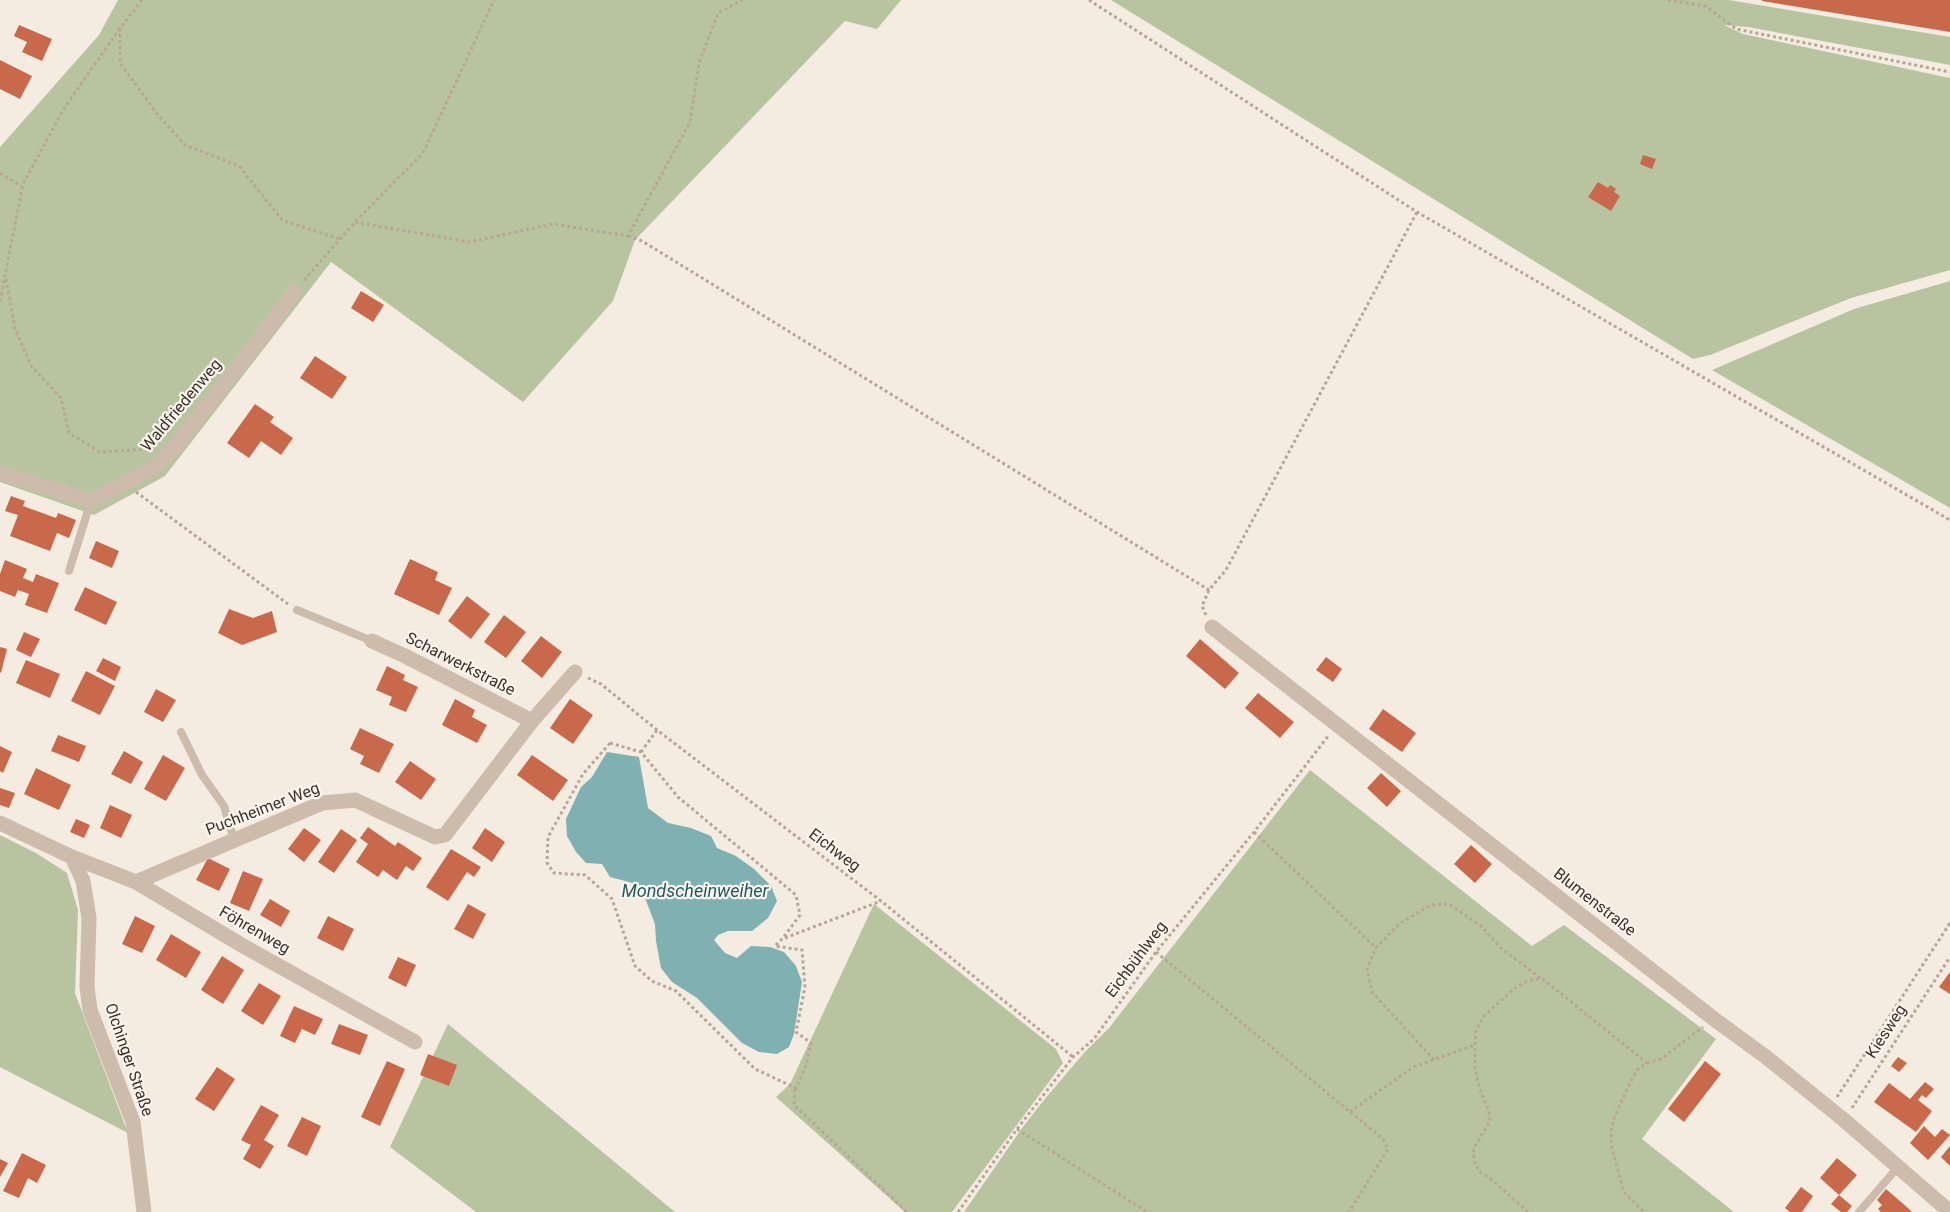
<!DOCTYPE html>
<html>
<head>
<meta charset="utf-8">
<style>
  body { margin:0 }
  canvas { display:block; background:#f4ebe1 }
</style>
</head>
<body>
<canvas width="1950" height="1212"></canvas>
<script>
const context = document.querySelector('canvas').getContext('2d');
context.lineJoin = 'round';
function fill(path, color) { context.fillStyle = color; context.fill(path, 'evenodd'); }
const poly = rows => new Path2D(rows.map(r => 'M' + r).join(''));
function stroke(path, color, width, dash) { context.strokeStyle = color; context.lineWidth = width; context.lineCap = dash ? 'butt' : 'round'; context.setLineDash(dash || []); context.stroke(path); }
function write(font, color, halo, rows, align = 'center') {
  context.font = font + ' Roboto,sans-serif'; context.lineWidth = 4.5; context.setLineDash([]); context.textBaseline = 'middle'; context.strokeStyle = halo; context.fillStyle = color; for (const [text, x, y, turn = 0] of rows) {
    context.save(); context.translate(x, y); context.rotate((+turn || 0) * Math.PI / 180); context.textAlign = isNaN(turn) ? turn : align; if (halo) context.strokeText(text, 0, 0); context.fillText(text, 0, 0); context.restore();
  }
}
fill(poly([
  [118,0,901,0,877,29,845,21,635,240,613,301,523,402,331,262,165,476,94,515,0,482,0,147,99,35],
  [1111,0,1729,0,1950,37,1950,65,1748,27,1724,25,1743,34,1950,78,1950,270,1851,298,1710,355,1693,359],
  [1950,281,1950,508,1712,370,1854,309],
  [1310,770,1532,946,1564,925,1716,1039,1642,1139,1734,1212,964,1212,1022,1128,1044,1100,1084,1053,1109,1028],
  [0,835,36,853,67,873,78,910,75,993,128,1133,0,1067],
  [874,904,1056,1049,1063,1063,952,1212,905,1212,776,1097,790,1084],
  [448,1024,675,1212,476,1212,390,1147]
]), '#b8c4a0');
fill(poly([
  [607,752,639,757,648,808,668,823,691,828,711,836,717,848,736,856,754,869,771,886,777,901,768,918,752,931,728,931,718,935,714,940,725,953,737,958,751,946,770,947,784,952,796,966,802,982,794,1034,789,1047,777,1054,759,1052,742,1043,697,998,672,982,661,968,656,941,655,924,640,885,610,877,602,864,586,863,576,852,567,836,566,819,581,787,592,777]
]), '#7fb0b2');
fill(poly([
  [1762,0,1950,0,1950,32,1762,1],
  [19,25,52,39,42,61,22,52,27,42,14,36],
  [0,60,32,76,20,99,0,89],
  [1643,155,1656,159,1652,169,1640,164],
  [1598,182,1608,188,1610,185,1616,189,1614,192,1620,196,1611,211,1588,197],
  [361,291,384,305,373,322,351,308],
  [315,356,347,377,332,399,300,378],
  [255,404,274,417,270,422,293,438,281,455,261,441,249,458,227,443],
  [11,496,25,501,23,506,56,518,58,513,76,520,69,538,57,533,50,551,10,536,18,515,5,511],
  [96,541,119,551,112,568,89,558],
  [410,559,438,572,435,580,452,588,439,615,394,594],
  [5,560,27,569,23,578,33,582,36,574,59,583,47,613,25,605,29,594,18,590,15,597,0,591,0,574],
  [85,587,117,602,106,625,74,610],
  [467,596,490,614,471,639,448,621],
  [229,609,253,618,272,611,277,632,242,645,218,633],
  [504,615,526,632,506,658,484,642],
  [24,632,40,639,31,657,16,650],
  [541,636,562,652,542,678,521,661],
  [1200,639,1239,673,1225,689,1186,656],
  [0,647,7,649,1,673,0,672],
  [1326,657,1342,669,1333,682,1316,670],
  [103,658,121,667,115,681,96,671],
  [26,660,60,674,50,698,16,683],
  [387,666,405,675,403,680,418,687,406,712,389,705,392,697,376,690],
  [86,671,115,686,100,715,71,701],
  [156,689,176,700,163,722,144,712],
  [1258,693,1294,722,1280,738,1245,708],
  [455,699,475,710,472,717,487,725,477,743,442,725],
  [570,699,593,715,573,744,550,728],
  [1383,709,1416,733,1402,752,1369,729],
  [360,728,394,744,379,773,360,764,364,756,350,749],
  [58,735,86,746,79,762,51,751],
  [0,746,12,752,3,773,0,771],
  [124,751,143,762,131,784,111,774],
  [163,755,185,768,166,801,144,789],
  [532,755,568,780,553,801,517,775],
  [410,761,436,779,421,800,395,782],
  [36,768,71,785,59,810,24,794],
  [1381,773,1401,791,1387,807,1367,788],
  [0,788,15,793,9,808,0,805],
  [110,805,132,815,121,838,100,828],
  [76,819,90,825,84,838,70,832],
  [368,827,395,846,398,842,422,858,413,871,406,866,397,880,383,870,378,877,356,862,368,844,360,838],
  [304,828,321,840,304,862,288,849],
  [485,828,505,842,492,862,472,848],
  [341,829,357,840,334,873,318,862],
  [1471,845,1492,864,1475,883,1454,864],
  [451,849,481,867,474,877,467,872,448,901,426,887],
  [208,858,230,869,219,891,196,880],
  [243,871,263,879,249,911,230,903],
  [270,899,290,911,281,927,260,915],
  [468,904,486,914,473,939,454,929],
  [135,916,155,926,142,953,122,944],
  [328,916,354,929,343,951,317,938],
  [171,934,201,952,186,978,156,960],
  [222,956,244,970,223,1004,201,990],
  [398,957,416,965,406,987,388,978],
  [1950,972,1950,994,1939,987],
  [259,983,281,996,263,1025,241,1011],
  [294,1006,323,1019,315,1035,302,1029,295,1043,280,1036],
  [339,1024,368,1035,360,1055,331,1044],
  [428,1054,457,1065,449,1086,420,1075],
  [1898,1057,1907,1063,1899,1072,1891,1066],
  [387,1061,405,1069,380,1126,361,1117],
  [1705,1061,1721,1074,1684,1122,1668,1109],
  [217,1067,235,1079,214,1111,195,1099],
  [1925,1082,1934,1089,1926,1098,1922,1095,1918,1100,1932,1111,1916,1132,1874,1102,1889,1083,1910,1099],
  [261,1105,279,1115,264,1140,274,1146,260,1169,243,1159,251,1145,241,1140],
  [302,1117,321,1126,307,1156,287,1146],
  [1924,1126,1935,1137,1942,1129,1950,1135,1928,1160,1910,1143],
  [1950,1146,1950,1166,1941,1157],
  [22,1153,46,1165,37,1183,28,1178,19,1198,3,1191],
  [1837,1158,1857,1175,1839,1195,1820,1178],
  [0,1159,8,1163,0,1177],
  [1801,1187,1813,1196,1802,1212,1790,1212,1785,1208],
  [1886,1189,1908,1208,1912,1212,1881,1212,1878,1209,1882,1205,1877,1200],
  [1839,1195,1852,1206,1847,1212,1841,1212,1831,1204]
]), '#c8694b');
stroke(poly([
  [1089,0,1417,212,1950,520],
  [1668,0,1706,6,1736,29,1950,72],
  [120,28,120,63,158,115,185,145,239,166,282,220,340,239],
  [0,173,21,186],
  [355,222,469,242,553,224,628,236,690,122,699,63,718,13,742,0],
  [628,236,642,241,1209,590],
  [6,279,15,329,32,367,61,398,69,433,100,452,150,449],
  [304,280,355,222,423,153,494,0],
  [0,301,23,184,63,110,120,28,142,0],
  [136,492,288,604],
  [1206,615,1202,606,1209,590,1226,570,1417,212],
  [588,678,601,684,657,730,881,901,1073,1057],
  [610,743,641,752,678,797,796,895,800,915,783,938,775,946,802,950,805,987,796,1032,811,1043,806,1066,796,1088,755,1069,676,991,652,981,635,966,612,899,585,875,554,873,547,863,548,837,583,774,610,743],
  [641,752,657,730],
  [1254,832,1376,948],
  [785,938,881,901],
  [1156,952,1383,1139,1388,1149,1349,1212],
  [1434,1060,1372,992,1367,969,1376,948,1399,924,1431,905,1449,904,1481,926,1501,948,1542,979],
  [1647,1063,1661,1059,1703,1027],
  [795,1089,794,1105,907,1212],
  [1837,1097,1950,923],
  [1852,1108,1950,957],
  [1350,1112,1413,1067,1475,1045],
  [1017,1129,1147,1212],
  [958,1212,1017,1129,1073,1057,1094,1039,1156,952,1254,832,1329,735],
  [1528,1212,1491,1179,1480,1172,1475,1163,1473,1153,1475,1146,1490,1121,1489,1111,1479,1087,1475,1067,1475,1045,1476,1030,1485,1015,1515,988,1527,981,1535,979,1544,980,1647,1063,1637,1070,1629,1085,1614,1118,1611,1132,1611,1145,1624,1192,1644,1212]
]), '#b9a596', 3, [3, 3]);
stroke(poly([
  [69,571,91,501],
  [297,610,372,641],
  [181,732,202,775,224,806,234,840],
  [1859,1212,1898,1167]
]), '#cdbbac', 8);
stroke(poly([
  [0,473,91,501,155,467,177,444,256,344,294,292],
  [1212,627,1714,1019,1766,1057,1844,1120,1950,1212],
  [372,641,405,656,532,721],
  [0,823,72,857,83,881,89,918,87,987,90,1010,133,1122,144,1212],
  [72,857,136,882,245,947,415,1042],
  [136,882,322,803,355,800,435,837,445,835,532,721,575,672]
]), '#cdbbac', 15);
write('16px', '#3b302b', '#fbf5ee', [
  ["Waldfriedenweg",182,406,-50],
  ["Scharwerkstraße",460,665,27],
  ["Puchheimer Weg",263,810,-21],
  ["Eichweg",834,851,37],
  ["Blumenstraße",1594,903,38],
  ["Föhrenweg",254,931,30],
  ["Eichbühlweg",1137,960,-53],
  ["Kiesweg",1887,1032,-57],
  ["Olchinger Straße",128,1060,71]
]);
write('italic 18px', '#1f5a5e', '#fbf5ee', [
  ["Mondscheinweiher",695,892]
]);
</script>
</body>
</html>
